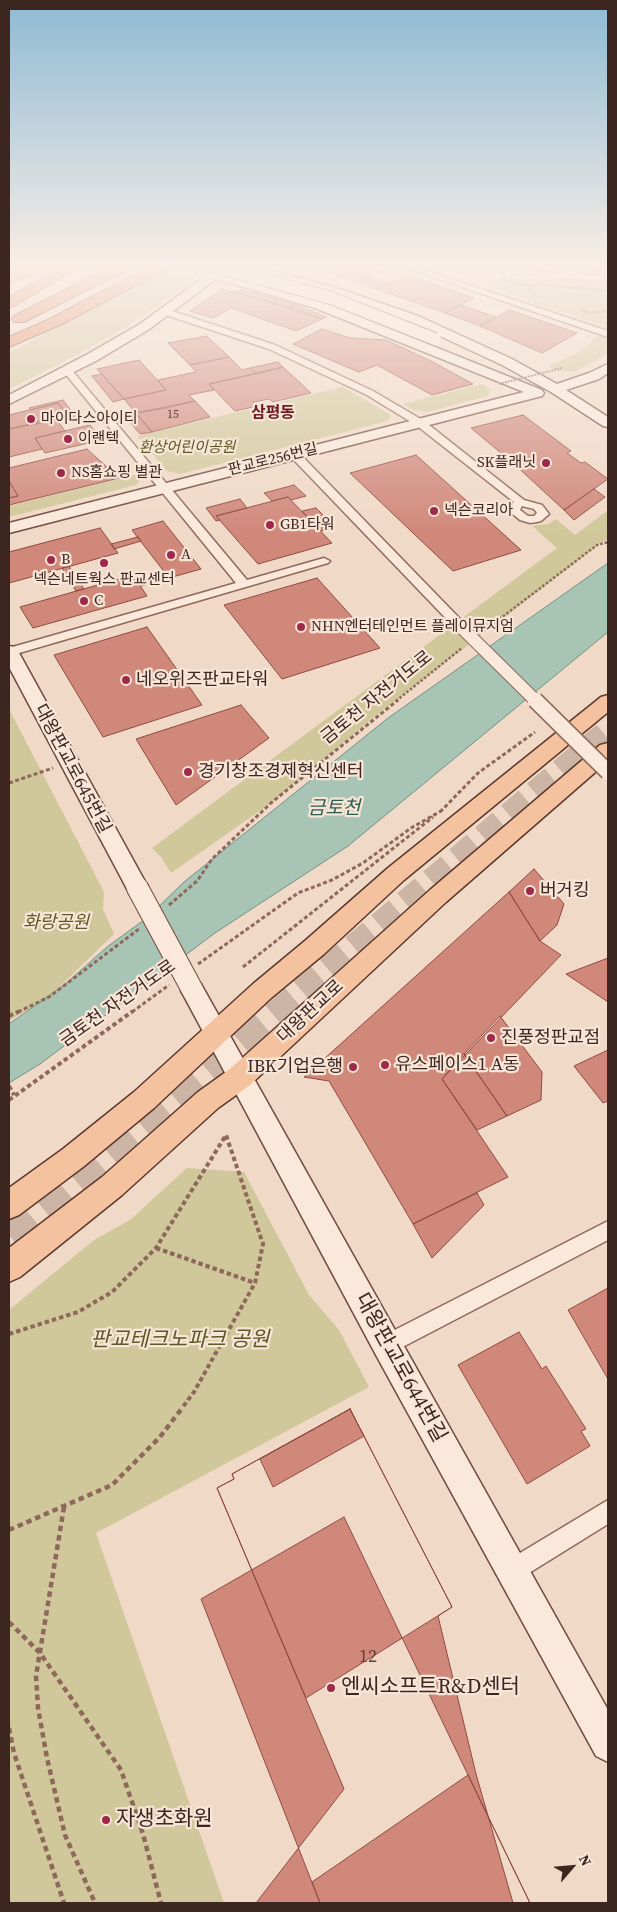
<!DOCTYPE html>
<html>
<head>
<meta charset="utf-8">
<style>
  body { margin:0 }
  #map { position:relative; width:617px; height:1912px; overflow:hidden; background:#f1d9c7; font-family:"Source Serif 4",serif }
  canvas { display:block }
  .frame { position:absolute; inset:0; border:10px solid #3d261f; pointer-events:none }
  .north { position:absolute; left:547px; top:1842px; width:50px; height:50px; -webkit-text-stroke:4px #f7e5d7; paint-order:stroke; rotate:63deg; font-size:14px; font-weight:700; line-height:20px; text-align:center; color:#3d261f }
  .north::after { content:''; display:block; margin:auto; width:18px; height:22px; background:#3d261f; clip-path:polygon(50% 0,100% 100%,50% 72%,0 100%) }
</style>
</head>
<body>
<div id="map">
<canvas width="617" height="1912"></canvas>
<div class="frame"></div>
<div class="north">N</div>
</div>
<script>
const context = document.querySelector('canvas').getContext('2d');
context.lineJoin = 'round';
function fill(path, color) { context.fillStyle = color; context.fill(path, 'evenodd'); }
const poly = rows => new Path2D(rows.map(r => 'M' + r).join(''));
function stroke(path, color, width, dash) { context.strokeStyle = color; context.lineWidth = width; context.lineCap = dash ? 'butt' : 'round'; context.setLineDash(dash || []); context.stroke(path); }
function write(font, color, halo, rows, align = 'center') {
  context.font = font + ' "Source Serif 4","Noto Sans KR",serif'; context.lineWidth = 4.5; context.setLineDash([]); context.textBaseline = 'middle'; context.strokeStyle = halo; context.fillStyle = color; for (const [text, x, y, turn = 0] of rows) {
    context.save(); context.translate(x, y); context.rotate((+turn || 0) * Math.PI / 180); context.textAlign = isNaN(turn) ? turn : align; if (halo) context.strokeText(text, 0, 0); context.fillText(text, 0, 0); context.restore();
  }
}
fill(poly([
  [171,266,184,266,205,271,171,297,121,330,73,357,9,389,9,353],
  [500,278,608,284,608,328,483,286],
  [598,336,608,339,608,352,596,361,573,372,557,371,548,366,580,352],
  [482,384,490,389,488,396,427,412,414,410,403,404],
  [343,387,391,415,388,421,180,474,167,471,137,436],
  [138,474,141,478,136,485,9,517,9,506],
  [608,510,608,538,374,717,271,803,171,873,161,857,152,848,557,548,532,526,548,524,556,519,575,535],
  [9,709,104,892,103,909,114,934,49,997,9,1021],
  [187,1168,244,1172,309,1295,339,1330,369,1387,96,1533,224,1903,9,1903,9,1310,94,1240,130,1220]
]), '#d0c79a');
const water = poly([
  [608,563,608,632,348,846,215,933,40,1064,9,1083,9,1024,64,985,107,947,148,917,184,882,388,718,608,563]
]);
fill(water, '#a8c4b5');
stroke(water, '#6e9380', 1);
const building = poly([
  [337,266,379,266,388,269,357,282,331,273,337,266],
  [522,266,557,266,557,272,521,270,522,266],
  [581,266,608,266,608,275,583,275,581,266],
  [581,266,608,266,608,270,582,269,581,266],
  [408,275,474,298,445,313,377,289,408,275],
  [369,277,389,284,377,289,357,282,369,277],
  [222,289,290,308,322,319,296,331,231,308,213,318,190,311,222,289],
  [243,290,295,305,290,308,234,292,243,290],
  [295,305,327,317,322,319,290,308,295,305],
  [460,305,496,317,480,326,445,313,460,305],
  [509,310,577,333,542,353,480,326,509,310],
  [322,329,350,338,386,340,433,362,473,384,432,395,377,365,359,372,293,344,322,329],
  [207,336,229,357,190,365,168,343,207,336],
  [229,357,242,370,250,368,256,374,209,384,214,390,189,395,195,401,166,408,136,413,124,399,166,390,158,380,196,372,190,365,229,357],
  [139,360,166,390,124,399,97,369,139,360],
  [278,362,283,367,256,374,250,368,278,362],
  [283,367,311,393,273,402,269,399,253,402,257,406,235,411,209,384,283,367],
  [102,374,124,399,113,402,92,376,102,374],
  [63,400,75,416,42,423,40,422,68,415,58,403,31,410,29,408,63,400],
  [195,401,210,417,152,432,136,413,195,401],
  [58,403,68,415,9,429,9,415,58,403],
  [136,413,152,432,140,434,125,416,136,413],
  [523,415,571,451,567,453,581,463,585,462,608,479,564,510,513,463,471,428,523,415],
  [57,420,65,431,35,438,42,449,9,457,9,429,57,420],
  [90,425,102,440,45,453,35,438,90,425],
  [87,449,119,478,9,505,9,498,18,496,9,481,9,468,87,449],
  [416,455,521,550,453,571,350,473,416,455],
  [9,481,18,496,9,498,9,481],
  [294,485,306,496,291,500,288,497,272,501,264,493,294,485],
  [594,489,605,497,574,520,564,510,594,489],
  [288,497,332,543,258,564,216,516,288,497],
  [240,499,247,508,216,516,220,520,216,521,206,508,240,499],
  [316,508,335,527,321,531,302,511,316,508],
  [163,521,201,569,169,578,132,530,163,521],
  [100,528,118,553,9,583,9,552,100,528],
  [138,537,141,541,114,549,111,544,138,537],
  [69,566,84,589,76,591,62,568,69,566],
  [166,574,169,578,141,586,137,582,166,574],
  [133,575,147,596,33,628,20,607,133,575],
  [317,578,380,648,282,679,224,605,317,578],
  [147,627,202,705,103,737,54,655,147,627],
  [241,705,269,738,176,805,136,739,241,705],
  [534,869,564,904,557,925,540,941,509,892,534,869],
  [509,892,540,941,561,955,442,1079,508,1177,413,1224,329,1081,304,1077,509,892],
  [608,958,608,1002,566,974,608,958],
  [500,1016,542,1072,541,1100,507,1116,464,1054,500,1016],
  [608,1050,608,1101,603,1103,574,1066,608,1050],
  [464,1054,507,1116,477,1130,442,1079,464,1054],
  [477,1193,484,1205,432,1258,413,1224,477,1193],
  [608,1288,608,1379,568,1310,608,1288],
  [519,1332,542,1369,546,1366,586,1429,581,1431,590,1446,527,1484,458,1365,519,1332],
  [350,1409,452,1607,306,1698,217,1488,234,1479,232,1474,350,1409],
  [350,1409,452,1607,438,1616,476,1774,513,1903,256,1903,344,1789,217,1488,234,1479,232,1474,350,1409],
  [350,1409,364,1436,273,1487,260,1459,350,1409],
  [344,1517,469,1777,530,1903,320,1903,201,1599,344,1517],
  [468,1775,530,1903,320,1903,312,1882,468,1775]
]);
fill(building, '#d0887b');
stroke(building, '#8e4a40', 1);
stroke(poly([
  [275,1012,608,730]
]), '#cdb5a5', 23, [23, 11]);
stroke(poly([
  [9,1235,277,1011]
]), '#cdb5a5', 29, [29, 14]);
const street = poly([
  [401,266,412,266,608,331,608,337,401,266],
  [504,266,512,266,510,281,503,279,504,266],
  [166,309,275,345,373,391,424,421,524,500,542,505,549,514,541,521,537,522,530,523,520,520,509,511,509,508,514,502,416,425,367,395,269,349,163,314,163,310,166,309],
  [522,506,534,509,537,513,534,516,528,516,520,510,522,506],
  [67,367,70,368,247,580,324,558,330,561,328,563,9,656,9,648,236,583,64,372,64,368,67,367],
  [295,452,299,453,466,625,468,628,466,631,458,631,291,457,290,455,291,453,295,452],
  [608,1221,608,1240,393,1352,386,1355,379,1352,376,1345,379,1338,608,1221],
  [608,1500,608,1524,521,1578,513,1582,505,1578,501,1570,505,1562,608,1500]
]);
const secondary = poly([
  [219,266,232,266,223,274,323,302,542,390,544,393,542,396,9,533,9,523,524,392,315,308,216,279,148,330,96,361,9,404,9,395,86,355,140,324,219,266],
  [237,266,255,266,343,290,418,316,512,359,557,384,589,373,608,364,608,373,599,379,566,390,608,417,608,427,603,426,551,392,502,365,410,322,335,294,239,268,237,266],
  [9,646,15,647,18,651,148,887,145,893,137,895,129,893,126,887,9,667,9,646],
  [193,982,201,984,608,1710,608,1762,596,1756,376,1355,185,998,181,991,185,984,193,982]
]);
const primary = poly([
  [608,695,608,712,404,880,324,954,271,998,154,1108,83,1167,19,1215,9,1219,9,1188,63,1149,134,1092,253,984,306,940,388,868,601,697,608,695],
  [608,743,608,761,446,902,250,1085,218,1108,122,1195,20,1277,9,1282,9,1248,102,1177,198,1092,230,1069,430,890,600,745,608,743]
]);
const highway = poly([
  [27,266,45,266,43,269,9,284,9,275,27,266],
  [64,266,81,266,14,306,9,307,9,297,64,266],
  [113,266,130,266,128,269,24,322,14,322,12,319,14,316,113,266],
  [151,266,168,266,166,269,60,325,9,347,9,337,50,319,151,266]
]);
stroke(street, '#8e685b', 3);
stroke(secondary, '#6f4a3e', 3);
stroke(primary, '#5b382f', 3);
stroke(highway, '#5b382f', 2);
stroke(poly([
  [517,284,608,290],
  [539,297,531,293,529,287,557,278,608,284],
  [580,310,591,313,608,311]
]), '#8e685b', 2, [2, 1]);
stroke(poly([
  [485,630,597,545,608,542],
  [396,701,462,648]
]), '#8e685b', 2.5, [2.5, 2]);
stroke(poly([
  [9,783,53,768],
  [440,812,478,773,535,732],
  [169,905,197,881,212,859,271,803,398,700],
  [198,964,298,893,332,880,363,863,411,828,441,811],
  [243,967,433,817],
  [18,1012,49,997,139,929],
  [132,1012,169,985]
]), '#8e685b', 3, [4, 2.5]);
stroke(poly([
  [9,1016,20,1011],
  [9,1086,14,1095],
  [9,1100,133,1011],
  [156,1248,255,1283],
  [9,1334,78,1312,112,1292,156,1248,226,1135,263,1244,255,1283,194,1392,182,1408]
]), '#8e685b', 4, [4.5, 3]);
stroke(poly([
  [64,1507,36,1676,38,1708,47,1758,65,1835,95,1903],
  [9,1530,112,1485,160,1437,183,1407],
  [9,1622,40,1653,121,1770,143,1834,161,1903],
  [9,1728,14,1753,64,1903]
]), '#8e685b', 4.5, [5.5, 4]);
fill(street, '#fae9db');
fill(secondary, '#fae9db');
fill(primary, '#f4c29e');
fill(highway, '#e27e55');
const streetBridgeFar1 = poly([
  [462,628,536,701]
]);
const streetBridge = poly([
  [535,700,608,772]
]);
const secondaryBridgeFar1 = poly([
  [214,266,331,298,435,339]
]);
const secondaryBridge = poly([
  [137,887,193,991]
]);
stroke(streetBridgeFar1, '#8e685b', 14, []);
stroke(streetBridge, '#8e685b', 18, []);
stroke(secondaryBridgeFar1, '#6f4a3e', 14, []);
stroke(secondaryBridge, '#6f4a3e', 23, []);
stroke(poly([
  [499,384,562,368]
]), '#8e685b', 2, [2, 1]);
stroke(streetBridgeFar1, '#fae9db', 12);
stroke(streetBridge, '#fae9db', 15);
stroke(secondaryBridgeFar1, '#fae9db', 12);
stroke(secondaryBridge, '#fae9db', 21);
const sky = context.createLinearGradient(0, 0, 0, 533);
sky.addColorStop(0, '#8ebad4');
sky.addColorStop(0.5, '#f9eee6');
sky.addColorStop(1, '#f9eee600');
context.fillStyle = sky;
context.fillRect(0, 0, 617, 533);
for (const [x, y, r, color] of [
  [31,419,5,"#a02849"],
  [68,439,5,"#a02849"],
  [546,463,5,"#a02849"],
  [61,473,5,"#a02849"],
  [434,511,5,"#a02849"],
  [270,525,5,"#a02849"],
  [171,555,5,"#a02849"],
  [51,560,5,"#a02849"],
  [104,563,5,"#a02849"],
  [84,601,5,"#a02849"],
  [301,627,5,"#a02849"],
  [126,680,5,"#a02849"],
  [188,772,5,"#a02849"],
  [530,891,5,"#a02849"],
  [491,1038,5,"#a02849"],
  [385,1065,5,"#a02849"],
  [353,1067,5,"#a02849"],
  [331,1688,5,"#a02849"],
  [106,1820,5,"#a02849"]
]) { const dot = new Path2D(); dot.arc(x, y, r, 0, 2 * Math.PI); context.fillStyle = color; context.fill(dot); stroke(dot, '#f7e5d7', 2); }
write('12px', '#623e36', null, [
  ["15",173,415]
]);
write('15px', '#3d261f', '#f7e5d7', [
  ["마이다스아이티",41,419],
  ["이랜텍",78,439],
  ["SK플래닛",536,463,"right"],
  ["NS홈쇼핑 별관",71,473],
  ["넥슨코리아",444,511],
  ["GB1타워",280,525],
  ["A",181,555],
  ["B",61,560],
  ["넥슨네트웍스 판교센터",104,580,"center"],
  ["C",94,601],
  ["NHN엔터테인먼트 플레이뮤지엄",311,627]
], 'left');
write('italic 15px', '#5b5a25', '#f7e5d7', [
  ["환상어린이공원",187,448]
]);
write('15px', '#3d261f', '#f7e5d7', [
  ["판교로256번길",273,460,-14]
]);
write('bold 16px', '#6c1d21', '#f7e5d7', [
  ["삼평동",273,414]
]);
write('18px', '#3d261f', '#f7e5d7', [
  ["네오위즈판교타워",136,680],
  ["경기창조경제혁신센터",198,772],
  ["버거킹",540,891],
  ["진풍정판교점",501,1038],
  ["유스페이스1 A동",395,1065],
  ["IBK기업은행",343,1067,"right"]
], 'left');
write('18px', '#3d261f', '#f7e5d7', [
  ["금토천 자전거도로",377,698,-39],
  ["대왕판교로645번길",72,769,62],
  ["금토천 자전거도로",118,1004,-35],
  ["대왕판교로",311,1012,-43]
]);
write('italic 18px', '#5b5a25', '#f7e5d7', [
  ["화랑공원",56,923]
]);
write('18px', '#623e36', null, [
  ["12",368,1657]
]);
write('italic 19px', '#2e5d4e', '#f7e5d7', [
  ["금토천",334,809]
]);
write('italic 21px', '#5b5a25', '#f7e5d7', [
  ["판교테크노파크 공원",180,1341]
]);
write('21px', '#3d261f', '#f7e5d7', [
  ["대왕판교로644번길",400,1368,61]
]);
write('21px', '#3d261f', '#f7e5d7', [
  ["엔씨소프트R&D센터",341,1688],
  ["자생초화원",116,1820]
], 'left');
</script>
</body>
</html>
